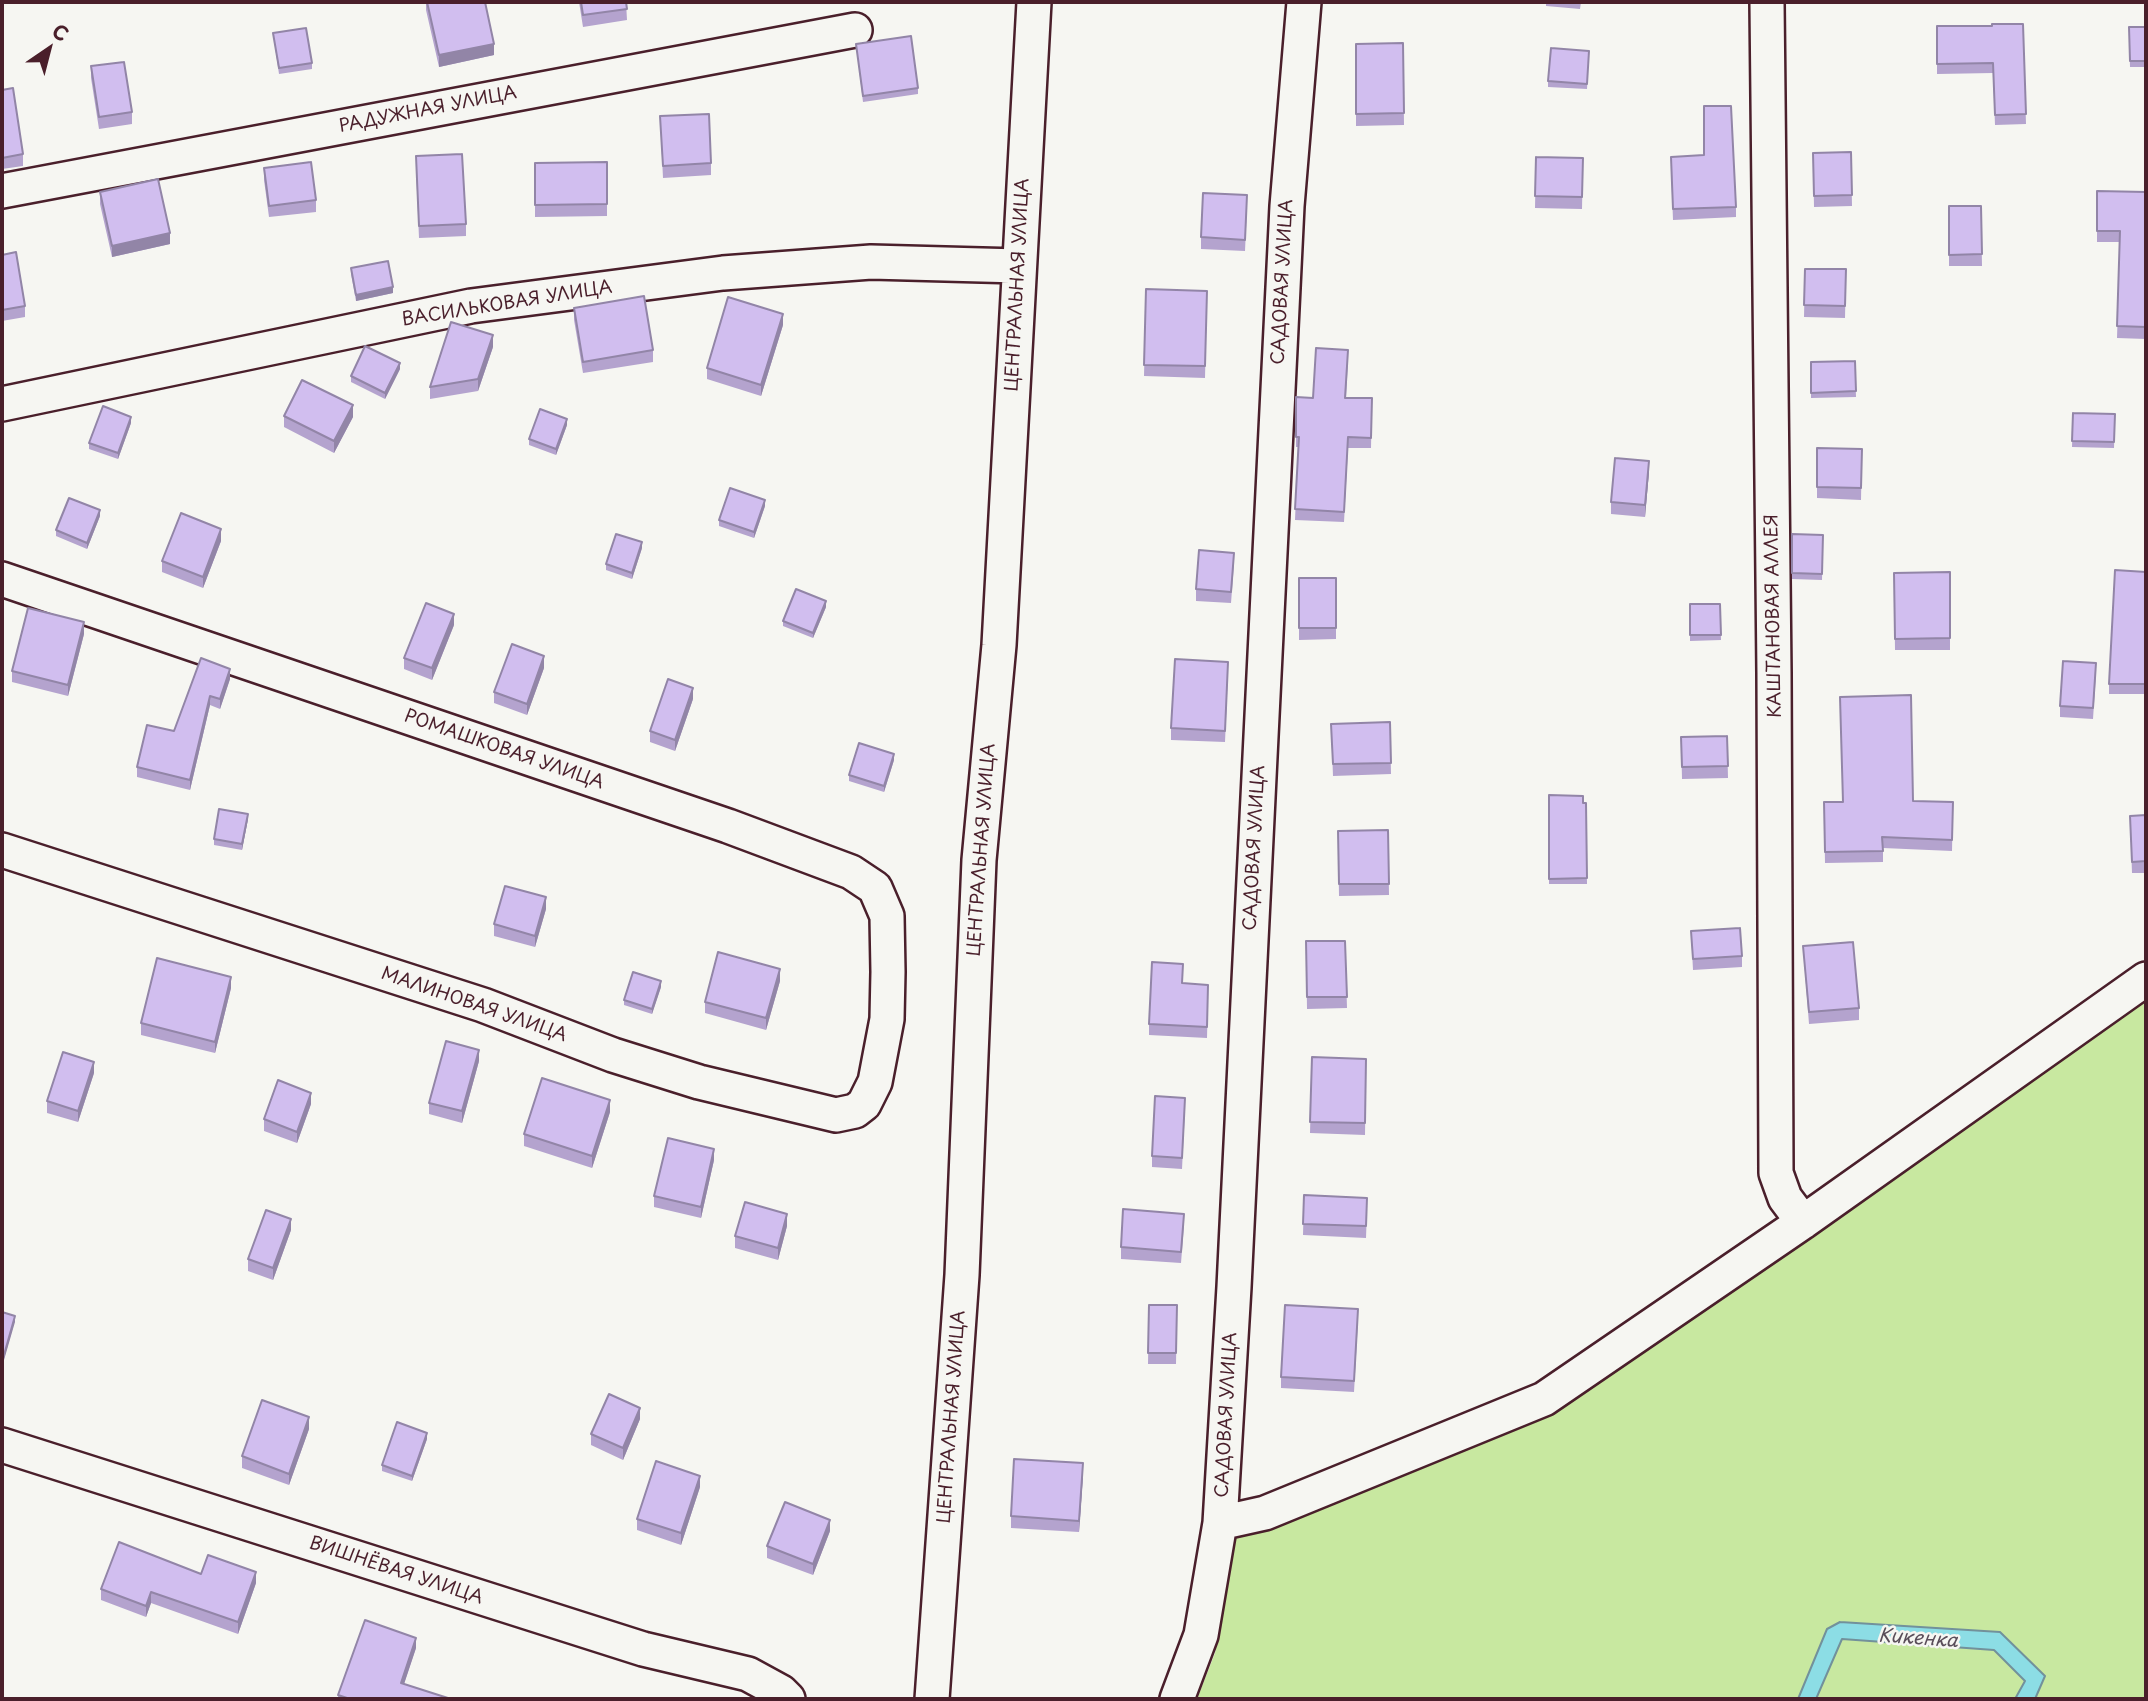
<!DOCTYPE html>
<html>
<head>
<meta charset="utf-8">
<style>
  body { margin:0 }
  #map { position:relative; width:2148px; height:1701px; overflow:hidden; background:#f6f6f2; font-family:"Playpen Sans",sans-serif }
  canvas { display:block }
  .frame { position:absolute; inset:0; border:4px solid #4a1f2b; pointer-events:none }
  .north { position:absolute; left:14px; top:14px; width:70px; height:70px; -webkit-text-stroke:5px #f6f6f2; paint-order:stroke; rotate:35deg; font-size:19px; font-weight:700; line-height:28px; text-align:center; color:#4a1f2b }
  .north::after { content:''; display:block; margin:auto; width:24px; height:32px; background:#4a1f2b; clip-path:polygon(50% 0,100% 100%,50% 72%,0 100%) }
</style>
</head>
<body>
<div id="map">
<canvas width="2148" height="1701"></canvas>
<div class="frame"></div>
<div class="north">С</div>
</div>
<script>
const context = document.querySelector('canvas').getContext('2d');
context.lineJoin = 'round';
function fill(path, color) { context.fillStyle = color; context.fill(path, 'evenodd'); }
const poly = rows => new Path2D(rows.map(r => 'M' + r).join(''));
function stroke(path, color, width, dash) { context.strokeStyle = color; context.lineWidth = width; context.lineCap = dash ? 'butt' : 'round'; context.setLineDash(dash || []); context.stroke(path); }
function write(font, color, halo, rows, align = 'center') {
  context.font = font + ' "Playpen Sans",sans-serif'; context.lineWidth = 5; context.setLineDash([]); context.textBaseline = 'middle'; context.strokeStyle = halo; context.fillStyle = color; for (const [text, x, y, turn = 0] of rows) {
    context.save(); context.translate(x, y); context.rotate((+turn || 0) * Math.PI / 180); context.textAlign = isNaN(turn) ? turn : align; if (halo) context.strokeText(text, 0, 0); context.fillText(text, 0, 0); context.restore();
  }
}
fill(poly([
  [2146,990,2146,1699,2035,1699,2045,1676,2025,1681,2025,1699,1197,1699,1215,1653,1236,1537,1549,1409]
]), '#c8e8a0');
const water = poly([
  [1840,1622,2000,1632,2045,1676,2035,1699,2015,1699,2025,1681,1994,1650,1842,1639,1816,1699,1798,1699,1827,1629,1840,1622]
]);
fill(water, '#8cdde5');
stroke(water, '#72919b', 2);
const street = poly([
  [1767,2,1774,673,1776,1173,1785,1198,1803,1222],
  [2,191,855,30],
  [2,404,471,306,723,273,871,262,1019,266],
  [2,579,728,826,851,872,875,888,887,916,888,972,887,1019,875,1082,864,1104,855,1111,836,1115,699,1082,613,1055,483,1005,2,850],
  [2,1445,643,1649,748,1674,781,1692,788,1699],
  [1220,1523,1265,1513,1544,1399,1803,1222,2146,979],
  [932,1699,962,1275,979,860,999,645,1034,2],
  [1177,1699,1201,1635,1220,1523,1234,1287,1287,206,1304,2]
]);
stroke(street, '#4a1f2b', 38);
stroke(street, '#f6f6f2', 33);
fill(poly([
  [426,2,485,2,494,55,439,67,426,10],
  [579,2,626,2,627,20,583,27],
  [1546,2,1581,2,1580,9,1546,6],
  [2023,24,2026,124,1995,125,1993,73,1937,74,1937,26,1992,26],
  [2129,27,2146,27,2146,67,2130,67],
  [273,33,312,63,312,69,279,74],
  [1403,43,1404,125,1356,126,1356,44],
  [856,44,918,88,918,94,863,102],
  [1589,51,1587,89,1548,87,1548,81],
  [91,66,132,112,132,124,99,129,91,78],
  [2,90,23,154,23,166,2,169],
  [660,116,711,163,711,175,663,178],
  [1851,152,1852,206,1814,207,1813,153],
  [1536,157,1583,158,1582,209,1535,208],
  [607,162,607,216,535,217,535,163],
  [264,168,316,200,316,212,269,217,264,180],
  [416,168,466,224,466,236,419,238],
  [1671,168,1736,207,1736,217,1673,220],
  [2097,191,2146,192,2146,339,2117,338,2120,242,2097,242],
  [100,192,170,244,112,257,100,204],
  [1247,206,1245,251,1201,249,1201,237],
  [1949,206,1981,206,1982,266,1949,266],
  [2,255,25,306,25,317,2,321],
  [351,268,393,293,356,301,351,274],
  [1805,269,1846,269,1845,318,1804,317],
  [1146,289,1207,291,1205,378,1144,376],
  [574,308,653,350,653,362,583,373,574,320],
  [783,325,761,396,707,379,707,368],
  [493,347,478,391,430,399,430,387],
  [1348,360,1346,398,1372,398,1371,448,1348,448,1344,522,1295,520,1298,447,1296,447,1296,397,1313,398],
  [1855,361,1856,397,1811,398,1811,362],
  [400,369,385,399,351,382,351,376],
  [2073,413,2115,414,2114,448,2072,447],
  [284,416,353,417,334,453,284,427],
  [131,423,118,459,89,449,89,443],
  [567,425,556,455,529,445,529,439],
  [1817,448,1862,449,1861,500,1817,498],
  [1649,472,1645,517,1611,514,1611,502],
  [765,506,754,538,719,526,719,520],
  [100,516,87,549,56,536,56,530],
  [1792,534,1823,535,1822,580,1792,579],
  [221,541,203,588,162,572,162,561],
  [642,548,632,579,606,570,606,564],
  [1234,564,1231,603,1196,601,1196,589],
  [1950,572,1950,650,1895,650,1894,573],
  [2146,572,2146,694,2109,694,2109,684],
  [1299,578,1336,578,1336,639,1299,640],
  [1690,604,1720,604,1721,640,1690,641],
  [826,607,813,638,783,626,783,621],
  [454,625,432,680,404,669,404,658],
  [84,634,68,696,12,682,12,671],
  [201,658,230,679,220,709,210,705,190,790,137,777,137,767,174,731],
  [544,668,527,715,494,703,494,692],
  [1228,673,1225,742,1171,740,1171,728],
  [2096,674,2093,719,2060,717,2060,706],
  [693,699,675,751,650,742,650,731],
  [1390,722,1391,774,1333,776,1331,724],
  [1727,736,1728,778,1682,779,1681,737],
  [894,760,884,792,849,781,849,775],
  [1549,795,1586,803,1587,884,1549,884],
  [1913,801,1953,802,1952,851,1883,848,1883,862,1825,863,1824,802],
  [2146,815,2146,873,2132,873,2130,816],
  [248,819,242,850,214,845,214,839],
  [1388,830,1389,895,1339,896,1338,831],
  [546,909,535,947,494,936,494,924],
  [1691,931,1742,956,1742,967,1693,970],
  [1306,941,1345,941,1347,1008,1307,1009],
  [1803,946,1859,1008,1859,1020,1809,1024],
  [780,981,766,1030,705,1013,705,1002],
  [1183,983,1208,996,1207,1038,1149,1035,1149,1024],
  [661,987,652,1014,624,1005,624,1000],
  [231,988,215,1053,141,1035,141,1023],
  [1312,1057,1366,1059,1365,1135,1310,1133],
  [479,1061,462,1123,429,1114,429,1103],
  [94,1073,78,1122,47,1113,47,1101],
  [311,1104,297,1143,264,1131,264,1119],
  [1185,1109,1182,1169,1152,1167,1152,1156],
  [610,1112,592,1168,524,1146,524,1134],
  [714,1160,701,1218,654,1207,654,1196],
  [1304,1195,1367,1209,1366,1238,1303,1235],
  [1184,1225,1181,1263,1121,1259,1121,1247],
  [787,1226,778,1260,735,1248,735,1236],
  [291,1230,273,1280,248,1271,248,1259],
  [1149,1305,1177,1305,1176,1364,1148,1364],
  [1358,1321,1354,1392,1281,1388,1281,1377],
  [640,1419,623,1460,591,1445,591,1434],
  [309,1429,289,1485,242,1468,242,1456],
  [427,1439,412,1481,382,1471,382,1465],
  [1083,1475,1079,1532,1011,1528,1011,1516],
  [700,1487,681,1545,637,1530,637,1519],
  [830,1531,813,1575,767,1558,767,1546],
  [201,1574,256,1583,238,1634,151,1603,146,1617,101,1600,101,1589],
  [416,1648,404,1684,451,1699,338,1699,338,1695]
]), '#b4a3ce');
fill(poly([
  [494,44,494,55,439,67,439,55],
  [170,233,170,244,112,257,112,246],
  [393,287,393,293,356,301,356,295],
  [783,314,783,325,761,396,761,385],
  [493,335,493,347,478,391,478,379],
  [400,363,400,369,385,399,385,393],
  [353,405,353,417,334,453,334,441],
  [131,417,131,423,118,459,118,453],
  [567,419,567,425,556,455,556,449],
  [1649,461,1649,472,1645,517,1645,505],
  [765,500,765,506,754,538,754,532],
  [100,510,100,516,87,549,87,543],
  [221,529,221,541,203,588,203,577],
  [642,542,642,548,632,579,632,573],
  [826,601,826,607,813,638,813,633],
  [454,614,454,625,432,680,432,668],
  [84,622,84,634,68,696,68,685],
  [544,656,544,668,527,715,527,704],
  [230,669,230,679,220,709,220,699],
  [693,688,693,699,675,751,675,740],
  [210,696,210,705,190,790,190,780],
  [894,754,894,760,884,792,884,786],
  [248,814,248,819,242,850,242,844],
  [546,897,546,909,535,947,535,936],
  [780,969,780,981,766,1030,766,1018],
  [231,977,231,988,215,1053,215,1042],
  [661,981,661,987,652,1014,652,1009],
  [479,1050,479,1061,462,1123,462,1111],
  [94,1062,94,1073,78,1122,78,1111],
  [311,1093,311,1104,297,1143,297,1132],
  [610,1100,610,1112,592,1168,592,1156],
  [714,1149,714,1160,701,1218,701,1207],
  [787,1214,787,1226,778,1260,778,1248],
  [291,1219,291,1230,273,1280,273,1268],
  [15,1316,15,1322,2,1367,2,1362],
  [640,1408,640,1419,623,1460,623,1448],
  [309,1417,309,1429,289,1485,289,1474],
  [427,1433,427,1439,412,1481,412,1476],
  [1083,1463,1083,1475,1079,1532,1079,1521],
  [700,1476,700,1487,681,1545,681,1533],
  [830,1520,830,1531,813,1575,813,1564],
  [256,1572,256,1583,238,1634,238,1622],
  [151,1592,151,1603,146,1617,146,1606],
  [416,1638,416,1648,401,1693,401,1683]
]), '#9285a7');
const building = poly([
  [427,2,485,2,494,44,439,55,427,2],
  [581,2,626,2,627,9,583,15,581,2],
  [1992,24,2023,24,2026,114,1995,115,1993,63,1937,64,1937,26,1992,26,1992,24],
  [2129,27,2146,27,2146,61,2130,61,2129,27],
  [306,28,312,63,279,68,273,33,306,28],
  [911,36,918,88,863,96,856,44,911,36],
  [1403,43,1404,113,1356,114,1356,44,1403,43],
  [1551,48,1589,51,1587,84,1548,81,1551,48],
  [124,62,132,112,99,117,91,66,124,62],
  [13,88,23,154,2,158,2,90,13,88],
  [1704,106,1731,106,1736,207,1673,209,1671,157,1704,155,1704,106],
  [709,114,711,163,663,166,660,116,709,114],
  [1851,152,1852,195,1814,196,1813,153,1851,152],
  [462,154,466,224,419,226,416,156,462,154],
  [1536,157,1583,158,1582,197,1535,196,1536,157],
  [311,162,316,200,269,206,264,168,311,162],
  [607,162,607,204,535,205,535,163,607,162],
  [158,179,170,233,112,246,100,192,158,179],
  [2097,191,2146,192,2146,327,2117,326,2120,231,2097,231,2097,191],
  [1203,193,1247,195,1245,240,1201,237,1203,193],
  [1949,206,1981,206,1982,254,1949,255,1949,206],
  [16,252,25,306,2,310,2,255,16,252],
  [388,261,393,287,356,295,351,268,388,261],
  [1805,269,1846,269,1845,306,1804,305,1805,269],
  [1146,289,1207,291,1205,366,1144,365,1146,289],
  [644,296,653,350,583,362,574,308,644,296],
  [728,297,783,314,761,385,707,368,728,297],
  [451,322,493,335,478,379,430,387,451,322],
  [365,346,400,363,385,393,351,376,365,346],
  [1316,348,1348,350,1345,398,1372,398,1371,438,1348,437,1344,512,1295,509,1299,437,1296,437,1296,397,1313,398,1316,348],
  [1855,361,1856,391,1811,393,1811,362,1855,361],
  [302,380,353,405,334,441,284,416,302,380],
  [103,406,131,417,118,453,89,443,103,406],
  [540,409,567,419,556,449,529,439,540,409],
  [2073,413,2115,414,2114,442,2072,441,2073,413],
  [1817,448,1862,449,1861,488,1817,487,1817,448],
  [1615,458,1649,461,1645,505,1611,502,1615,458],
  [730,488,765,500,754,532,719,520,730,488],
  [69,498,100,510,87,543,56,530,69,498],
  [181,513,221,529,203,577,162,561,181,513],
  [616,534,642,542,632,573,606,564,616,534],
  [1792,534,1823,535,1822,574,1792,573,1792,534],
  [1199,550,1234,553,1231,592,1196,589,1199,550],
  [2115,570,2146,572,2146,684,2109,684,2115,570],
  [1950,572,1950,638,1895,639,1894,573,1950,572],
  [1299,578,1336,578,1336,628,1299,628,1299,578],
  [796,589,826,601,813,633,783,621,796,589],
  [426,603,454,614,432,668,404,658,426,603],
  [1690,604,1720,604,1721,635,1690,635,1690,604],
  [28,608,84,622,68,685,12,671,28,608],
  [512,644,544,656,527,704,494,692,512,644],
  [201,658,230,669,220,699,210,696,190,780,137,767,147,725,174,731,201,658],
  [1175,659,1228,662,1225,731,1171,728,1175,659],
  [2063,661,2096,663,2093,708,2060,706,2063,661],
  [668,679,693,688,675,740,650,731,668,679],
  [1911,695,1913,801,1953,802,1952,840,1882,837,1883,851,1825,852,1824,802,1843,802,1840,697,1911,695],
  [1390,722,1391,763,1333,764,1331,724,1390,722],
  [1727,736,1728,766,1682,767,1681,737,1727,736],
  [859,743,894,754,884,786,849,775,859,743],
  [1549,795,1583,796,1583,803,1586,803,1587,878,1549,879,1549,795],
  [219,809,248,814,242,844,214,839,219,809],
  [2146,815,2146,861,2132,862,2130,816,2146,815],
  [1388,830,1389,884,1339,884,1338,831,1388,830],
  [505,886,546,897,535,936,494,924,505,886],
  [1740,928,1742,956,1693,959,1691,931,1740,928],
  [1306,941,1345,941,1347,997,1307,997,1306,941],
  [1853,942,1859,1008,1809,1012,1803,946,1853,942],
  [718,952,780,969,766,1018,705,1002,718,952],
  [157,958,231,977,215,1042,141,1023,157,958],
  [1152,962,1183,964,1182,983,1208,985,1207,1027,1149,1024,1152,962],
  [633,972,661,981,652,1009,624,1000,633,972],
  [446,1041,479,1050,462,1111,429,1103,446,1041],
  [63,1052,94,1062,78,1111,47,1101,63,1052],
  [1312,1057,1366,1059,1365,1123,1310,1122,1312,1057],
  [542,1078,610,1100,592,1156,524,1134,542,1078],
  [278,1080,311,1093,297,1132,264,1119,278,1080],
  [1155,1096,1185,1098,1182,1158,1152,1156,1155,1096],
  [668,1138,714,1149,701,1207,654,1196,668,1138],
  [1304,1195,1367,1198,1366,1226,1303,1224,1304,1195],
  [745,1202,787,1214,778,1248,735,1236,745,1202],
  [1123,1209,1184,1214,1181,1252,1121,1247,1123,1209],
  [266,1210,291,1219,273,1268,248,1259,266,1210],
  [1149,1305,1177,1305,1176,1353,1148,1353,1149,1305],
  [1285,1305,1358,1309,1354,1381,1281,1377,1285,1305],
  [2,1312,15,1316,2,1362,2,1312],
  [609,1394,640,1408,623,1448,591,1434,609,1394],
  [262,1400,309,1417,289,1474,242,1456,262,1400],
  [397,1422,427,1433,412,1476,382,1465,397,1422],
  [1014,1459,1083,1463,1079,1521,1011,1516,1014,1459],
  [656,1461,700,1476,681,1533,637,1519,656,1461],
  [785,1502,830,1520,813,1564,767,1546,785,1502],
  [119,1542,201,1574,208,1555,256,1572,238,1622,151,1592,146,1606,101,1589,119,1542],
  [365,1620,416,1638,401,1683,451,1699,350,1699,338,1695,365,1620]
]);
fill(building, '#d1beef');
stroke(building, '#9285a7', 2);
write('18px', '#4a1f2b', '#f6f6f2', [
  ["РАДУЖНАЯ УЛИЦА",428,110,-11],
  ["САДОВАЯ УЛИЦА",1283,282,-87],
  ["ЦЕНТРАЛЬНАЯ УЛИЦА",1018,285,-87],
  ["ВАСИЛЬКОВАЯ УЛИЦА",507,304,-9],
  ["КАШТАНОВАЯ АЛЛЕЯ",1774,616,-91],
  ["РОМАШКОВАЯ УЛИЦА",504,750,19],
  ["САДОВАЯ УЛИЦА",1255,848,-87],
  ["ЦЕНТРАЛЬНАЯ УЛИЦА",982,850,-86],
  ["МАЛИНОВАЯ УЛИЦА",474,1005,19],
  ["САДОВАЯ УЛИЦА",1227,1415,-87],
  ["ЦЕНТРАЛЬНАЯ УЛИЦА",952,1417,-86],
  ["ВИШНЁВАЯ УЛИЦА",396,1571,18]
]);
write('italic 19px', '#5a4e5a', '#f6f6f2', [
  ["Кикенка",1918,1639,4]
]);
</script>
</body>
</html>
